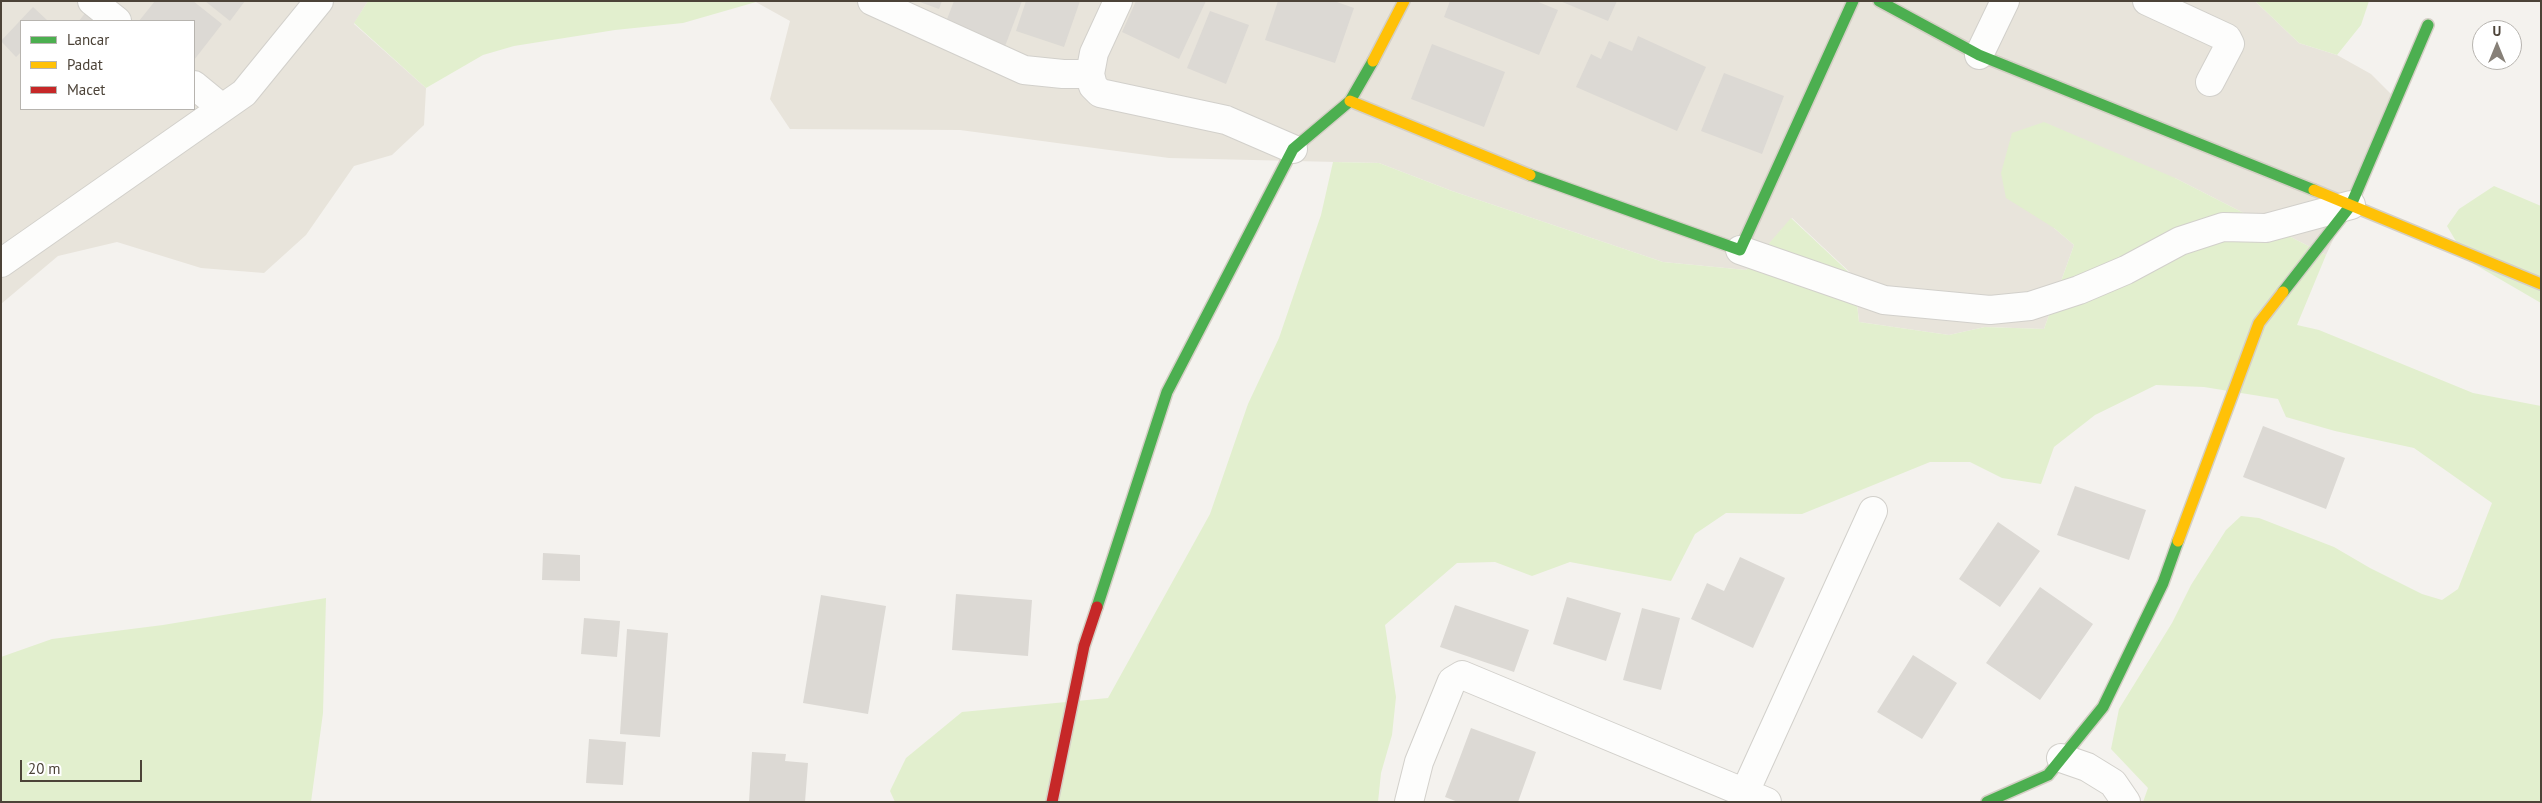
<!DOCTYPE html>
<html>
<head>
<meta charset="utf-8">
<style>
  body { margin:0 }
  #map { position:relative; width:2542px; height:803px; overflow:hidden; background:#f4f2ee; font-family:"PT Sans",sans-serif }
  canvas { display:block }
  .frame { position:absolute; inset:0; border:2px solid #4c4338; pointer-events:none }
  .legend { position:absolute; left:20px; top:20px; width:175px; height:90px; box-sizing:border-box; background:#fff; border:1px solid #b7b4af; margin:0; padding:6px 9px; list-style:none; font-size:15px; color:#4c4338 }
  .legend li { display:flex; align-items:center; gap:10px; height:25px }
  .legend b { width:25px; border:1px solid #b7b4af }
  .north { position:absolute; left:2472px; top:20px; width:50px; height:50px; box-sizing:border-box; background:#fff; border:1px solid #b7b4af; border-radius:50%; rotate:0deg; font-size:14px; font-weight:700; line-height:20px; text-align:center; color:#4c4338 }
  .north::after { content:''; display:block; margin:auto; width:18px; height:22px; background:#878078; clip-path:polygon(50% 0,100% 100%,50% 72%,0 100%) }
  .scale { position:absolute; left:20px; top:760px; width:122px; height:22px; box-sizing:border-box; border:2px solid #4c4338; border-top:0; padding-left:6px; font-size:15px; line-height:18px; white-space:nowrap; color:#4c4338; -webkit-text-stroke:4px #fff; paint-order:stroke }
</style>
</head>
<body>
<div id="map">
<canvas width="2542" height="803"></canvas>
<div class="frame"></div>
<ul class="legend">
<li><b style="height:6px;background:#4caf50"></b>Lancar</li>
<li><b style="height:6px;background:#ffc107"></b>Padat</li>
<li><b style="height:6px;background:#c62828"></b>Macet</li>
</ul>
<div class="north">U</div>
<div class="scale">20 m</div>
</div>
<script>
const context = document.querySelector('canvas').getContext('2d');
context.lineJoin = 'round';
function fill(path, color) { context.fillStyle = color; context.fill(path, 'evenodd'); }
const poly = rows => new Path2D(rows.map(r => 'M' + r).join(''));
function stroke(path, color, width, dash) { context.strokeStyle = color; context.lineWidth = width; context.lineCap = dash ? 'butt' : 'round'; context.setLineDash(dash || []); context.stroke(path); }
fill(poly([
  [1,1,368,1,354,24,426,88,424,125,392,155,354,166,306,235,264,273,201,268,117,242,58,256,1,304],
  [21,21,194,21,194,109,21,109],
  [754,1,2255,1,2299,43,2337,55,2371,74,2398,101,2326,255,2175,178,2054,228,2074,245,2044,329,1985,327,1949,335,1859,322,1854,276,1792,218,1746,270,1663,262,1452,191,1379,163,1169,158,960,130,790,129,770,99,790,21]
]), '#e8e4db');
fill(poly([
  [368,1,754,1,756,2,683,23,615,30,514,46,483,55,426,88,354,23],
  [2255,1,2369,1,2361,25,2337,55,2299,43],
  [2044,122,2175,178,2326,255,2297,325,2319,330,2473,393,2541,406,2541,802,2143,802,2148,788,2111,749,2119,709,2172,623,2191,585,2226,530,2241,516,2259,518,2334,547,2370,568,2422,594,2442,600,2458,589,2492,503,2414,448,2335,431,2286,417,2278,399,2204,387,2156,385,2095,415,2054,447,2041,484,2002,478,1970,462,1930,462,1802,514,1726,513,1695,534,1671,581,1570,562,1532,576,1495,562,1457,563,1385,625,1396,697,1392,735,1381,773,1378,802,895,802,890,791,906,758,962,712,1108,698,1210,514,1248,404,1279,338,1321,215,1333,162,1379,163,1452,191,1663,262,1746,270,1791,218,1854,277,1859,322,1949,335,1985,327,2044,329,2074,245,2054,228,2006,198,2001,173,2012,133],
  [2494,186,2541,206,2541,303,2467,260,2447,226,2459,209],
  [326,598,323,713,311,802,1,802,1,657,52,639,163,625]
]), '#e2efce');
fill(poly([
  [155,1,193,1,222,24,194,60,194,21,139,21],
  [205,1,245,1,230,21],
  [917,1,942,1,939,9],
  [954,1,1022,1,1004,49,944,27],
  [1026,1,1080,1,1064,47,1016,31],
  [1136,1,1206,1,1179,59,1122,32],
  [1278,1,1334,1,1354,8,1335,63,1265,40],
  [1450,1,1536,1,1558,10,1539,55,1444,17],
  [1560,1,1617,1,1608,21],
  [33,7,48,21,21,21,21,52,16,57,1,41],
  [89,8,105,21,79,21],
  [1210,11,1249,25,1226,84,1187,68],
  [1638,36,1706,67,1677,131,1576,87,1591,54,1601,59,1609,41,1632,51],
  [1432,44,1505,72,1484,127,1411,99],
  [1724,73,1784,96,1762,154,1701,131],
  [2263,426,2345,458,2326,509,2243,477],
  [2075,486,2146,510,2129,560,2057,535],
  [1998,522,2040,551,2000,607,1959,579],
  [543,553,580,555,580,581,542,580],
  [1740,557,1785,578,1753,648,1691,619,1707,583,1724,591],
  [2040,587,2093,624,2040,700,1986,663],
  [956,594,1032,600,1028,656,952,650],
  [821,595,886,606,868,714,803,703],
  [1567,597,1621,613,1606,661,1553,644],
  [1455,605,1529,630,1514,672,1440,647],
  [1642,608,1680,618,1661,690,1623,680],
  [584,618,620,621,617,657,581,654],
  [627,629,668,633,660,737,620,734],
  [1913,655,1957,683,1922,739,1877,712],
  [1471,728,1536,752,1518,802,1458,802,1445,797],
  [589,739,626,742,623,785,586,783],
  [752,752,786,754,785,761,808,763,805,802,749,802]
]), '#dcd9d4');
const street = poly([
  [92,1,117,21],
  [872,1,1024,70,1063,74,1090,74,1094,53,1118,1],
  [2147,1,2227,38,2230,44,2210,82],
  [1979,55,2005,1],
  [1090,74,1093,86,1100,93,1226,120,1293,149],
  [194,85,222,108],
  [1740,250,1884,300,1990,310,2030,306,2079,290,2126,270,2180,241,2223,227,2266,228,2351,205],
  [1,263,244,93,319,1],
  [2061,758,2087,767,2113,783,2126,802],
  [1745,792,1873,511],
  [1409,802,1419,762,1452,681,1462,675,1767,802]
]);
const fast = poly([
  [1879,1,1979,55,2314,190],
  [1530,175,1740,250,1853,1],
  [2283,292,2351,205,2428,25],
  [1097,607,1167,392,1293,149,1350,101,1373,61],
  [1987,802,2048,775,2103,707,2163,583,2178,541]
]);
const slow = poly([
  [1373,61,1404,1],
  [1350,101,1530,175],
  [2314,190,2541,284],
  [2178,541,2259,323,2283,292]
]);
const jam = poly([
  [1052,802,1084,646,1097,607]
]);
stroke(street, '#d2d0cb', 30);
stroke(fast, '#d4cfc5', 14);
stroke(slow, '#d4cfc5', 14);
stroke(jam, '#d4cfc5', 14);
stroke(street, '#fdfdfc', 28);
stroke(fast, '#4caf50', 11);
stroke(slow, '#ffc107', 11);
stroke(jam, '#c62828', 11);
</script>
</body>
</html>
